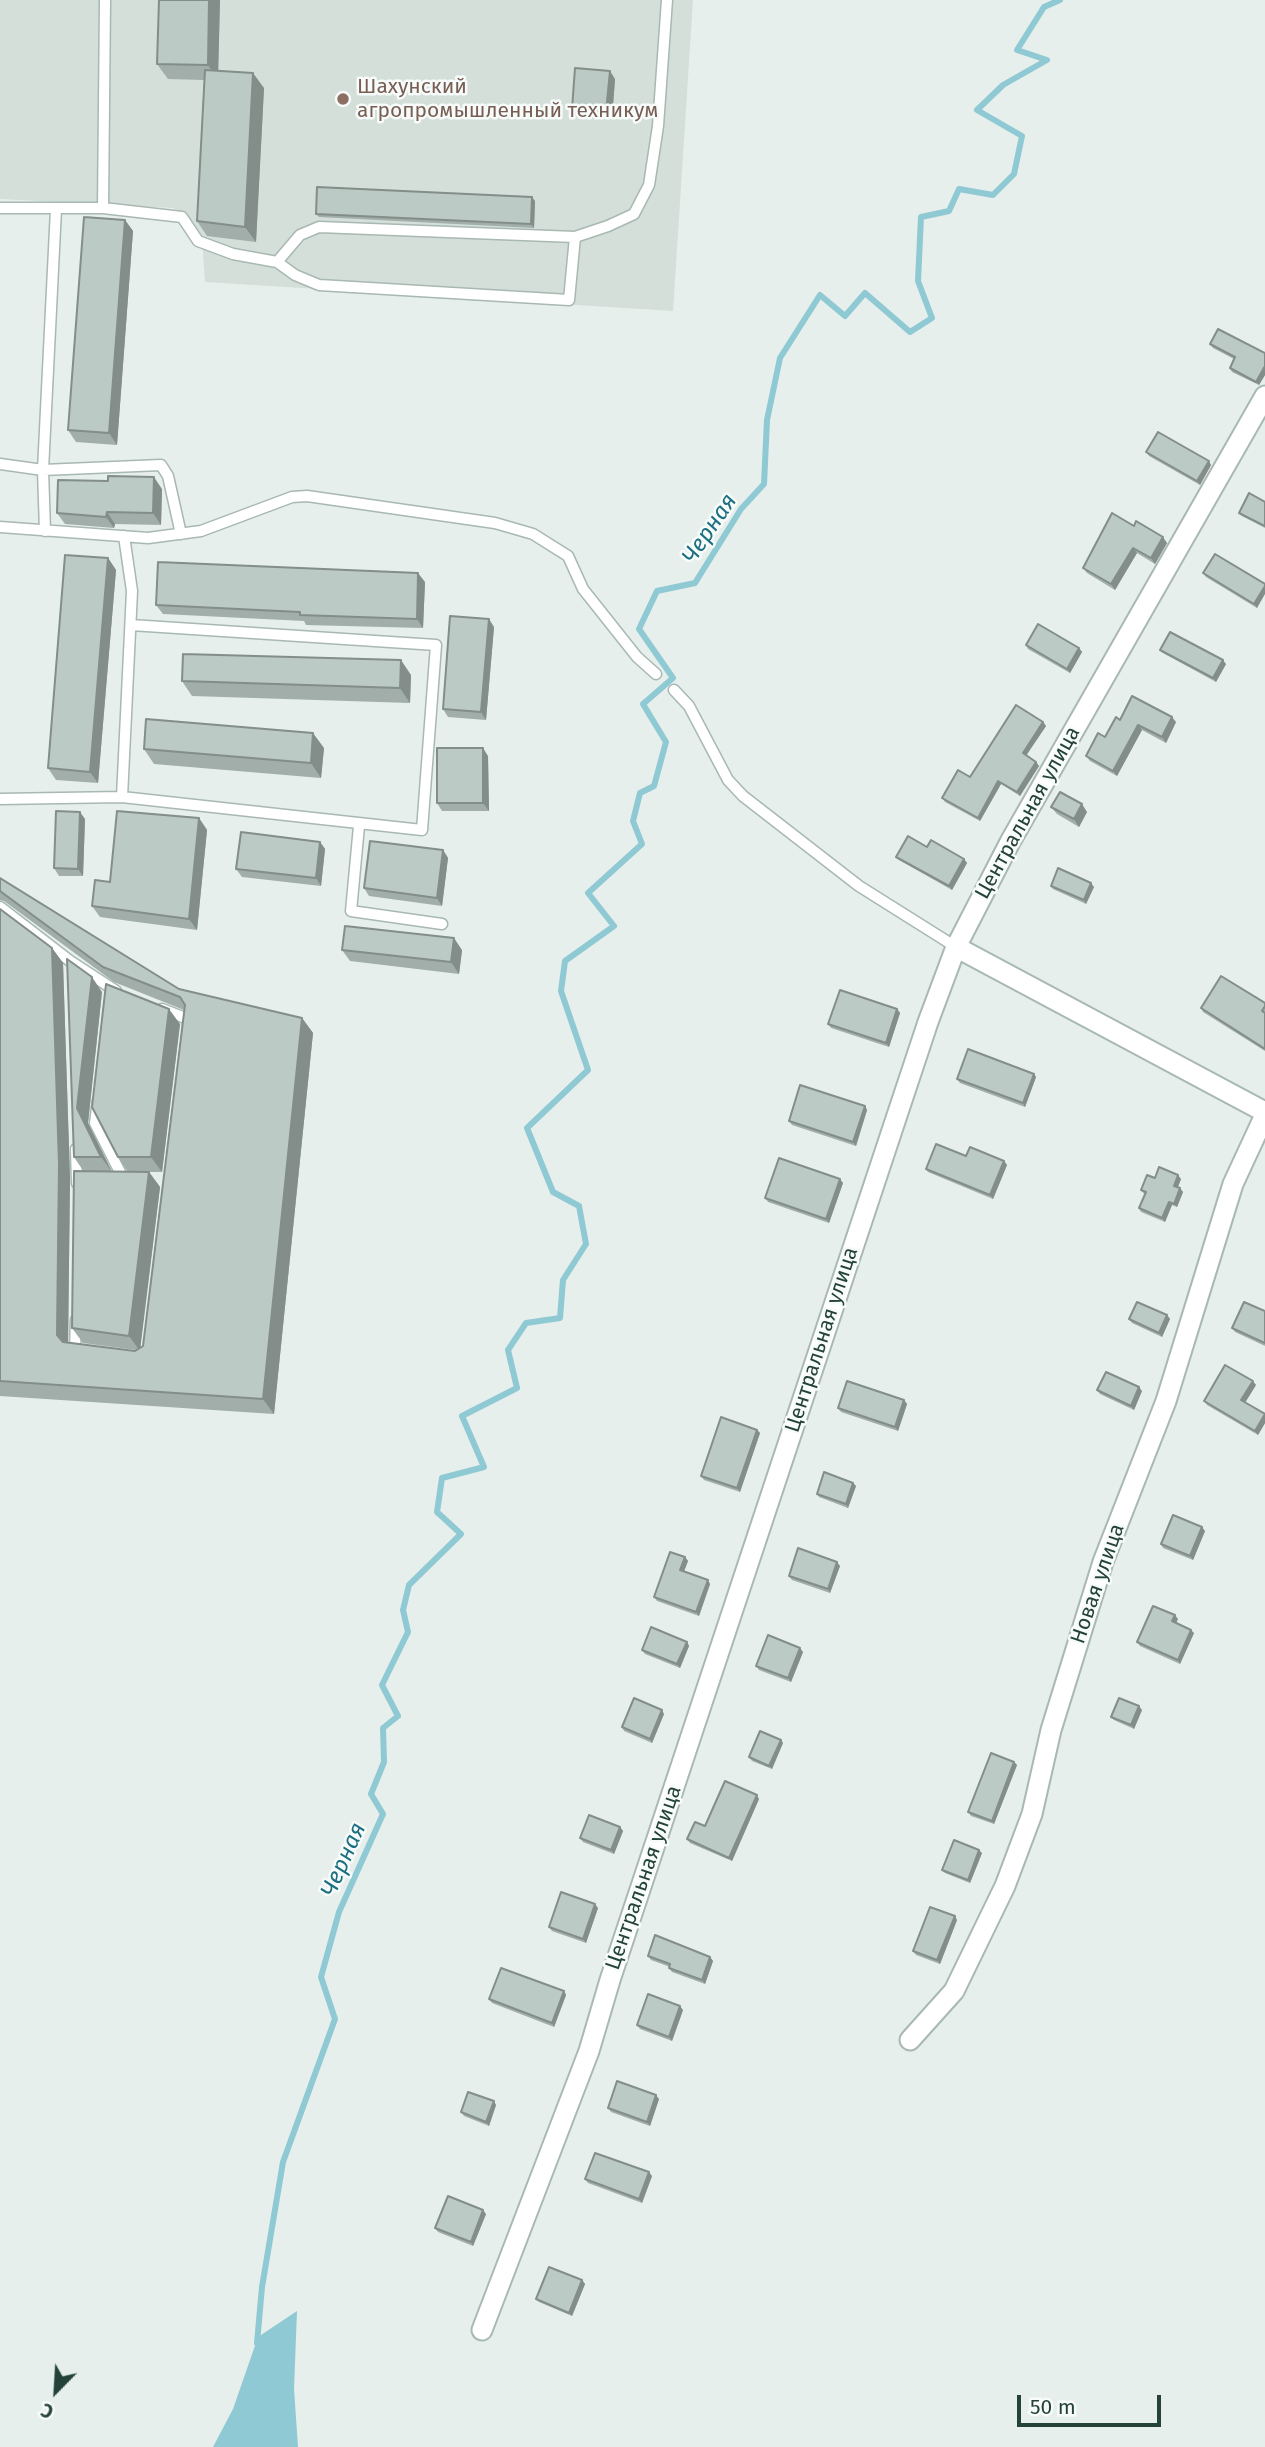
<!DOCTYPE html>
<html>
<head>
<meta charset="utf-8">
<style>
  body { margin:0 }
  #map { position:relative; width:1265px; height:2447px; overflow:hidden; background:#e6efeb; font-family:"Fira Sans",sans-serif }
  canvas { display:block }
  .north { position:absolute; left:21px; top:2356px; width:70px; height:70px; -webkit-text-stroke:5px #f7fbf9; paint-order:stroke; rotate:204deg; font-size:19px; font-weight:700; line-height:28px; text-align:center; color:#24423a }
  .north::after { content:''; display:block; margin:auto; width:24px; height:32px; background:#24423a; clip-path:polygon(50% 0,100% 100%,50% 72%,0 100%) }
  .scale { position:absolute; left:1017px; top:2395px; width:144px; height:32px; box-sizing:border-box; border:4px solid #24423a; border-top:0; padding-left:9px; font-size:21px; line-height:24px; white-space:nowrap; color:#24423a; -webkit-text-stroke:5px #f7fbf9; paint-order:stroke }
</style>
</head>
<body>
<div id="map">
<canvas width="1265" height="2447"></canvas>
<div class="north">С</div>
<div class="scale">50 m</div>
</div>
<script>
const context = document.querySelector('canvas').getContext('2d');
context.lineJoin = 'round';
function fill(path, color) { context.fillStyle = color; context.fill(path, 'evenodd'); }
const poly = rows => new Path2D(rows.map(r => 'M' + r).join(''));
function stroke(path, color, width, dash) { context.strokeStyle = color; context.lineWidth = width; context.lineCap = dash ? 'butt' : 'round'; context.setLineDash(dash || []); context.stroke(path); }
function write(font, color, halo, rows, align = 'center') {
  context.font = font + ' "Fira Sans",sans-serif'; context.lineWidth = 5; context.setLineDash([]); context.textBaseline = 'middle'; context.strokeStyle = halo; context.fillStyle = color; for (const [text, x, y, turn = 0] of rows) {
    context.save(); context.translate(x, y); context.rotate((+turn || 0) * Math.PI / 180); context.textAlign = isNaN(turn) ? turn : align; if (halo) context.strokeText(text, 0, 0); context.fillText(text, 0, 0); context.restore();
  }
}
fill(poly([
  [0,0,693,0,673,311,205,282,202,238,188,215,173,208,0,199]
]), '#d4dfda');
fill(poly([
  [297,2311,294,2389,298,2447,213,2447,233,2409,258,2337]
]), '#8ec9d4');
stroke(poly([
  [257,2343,262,2287,283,2162,335,2019,321,1977,339,1912,383,1814,371,1794,384,1762,383,1728,398,1716,382,1685,408,1632,403,1610,409,1585,461,1534,437,1512,442,1478,484,1467,462,1416,517,1388,508,1350,526,1323,560,1318,563,1280,586,1244,579,1206,553,1192,527,1128,588,1070,561,991,565,961,614,926,588,893,642,844,633,821,640,793,654,786,666,742,643,704,673,678,639,629,657,591,695,583,741,509,764,484,767,420,780,358,820,295,845,316,865,293,910,332,932,318,918,281,921,217,949,211,959,189,993,195,1014,174,1022,136,977,110,1003,85,1047,60,1017,50,1044,7,1060,0]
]), '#8ec9d4', 6);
const lane = poly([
  [0,208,103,208,182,217,198,241,233,254,277,262,300,235,319,227,575,237,608,226,634,214,649,185,658,126,667,0],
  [103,208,105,0],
  [277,262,295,275,319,285,569,300,575,237],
  [0,464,43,470,161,465,168,476,181,534],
  [0,527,148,538,201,531,292,497,307,496,495,523,533,534,568,556,583,589,637,657,656,674],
  [45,531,43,470,56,209],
  [674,690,689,706,728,780,743,796,859,886,956,947],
  [122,797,132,591,124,536],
  [0,799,122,797,422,830,436,645,131,625],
  [359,826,351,911,442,924],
  [0,907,70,961,116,991],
  [162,1009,188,1019,188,1025],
  [98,1101,95,1123,123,1178],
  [76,1149,77,1183],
  [76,1320,75,1350,80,1351]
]);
const street = poly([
  [956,947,1265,1112],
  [910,2040,954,1991,1005,1886,1032,1814,1051,1730,1103,1562,1166,1401,1233,1184,1265,1115],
  [482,2330,589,2051,610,1980,928,1022,956,947,1010,842,1265,396]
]);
stroke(lane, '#a8b8b2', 13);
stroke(street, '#a8b8b2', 23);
stroke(lane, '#fff', 10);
stroke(street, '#fff', 19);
fill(poly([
  [159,0,220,0,218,70,264,88,256,242,207,236,197,221,204,80,168,79,157,64],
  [615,79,612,119,577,117,572,109],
  [535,201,534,228,319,217,316,214],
  [125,220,133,231,117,445,76,442,68,430],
  [1210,344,1265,353,1265,375,1259,385,1232,372,1230,368,1234,359,1213,348],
  [1146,452,1211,465,1200,485,1149,456],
  [162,489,161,525,115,524,114,528,65,524,57,513],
  [1265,502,1265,528,1242,516,1239,513],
  [1134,526,1167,543,1155,564,1137,553,1115,590,1087,573,1083,568],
  [108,558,116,570,98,783,56,780,48,768],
  [1203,573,1265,584,1257,608,1206,577],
  [425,582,423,628,306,625,304,621,163,614,156,605],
  [494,627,486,720,448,717,443,709],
  [1026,645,1079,648,1082,652,1070,673,1028,649],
  [1160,650,1226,664,1216,682,1163,653],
  [411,675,410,703,192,696,182,681],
  [1120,720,1176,722,1166,743,1142,730,1117,776,1090,761,1086,756,1105,737],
  [1043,722,1046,726,1026,756,1036,762,1039,766,1020,796,1001,784,980,821,945,802,942,798],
  [324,748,321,778,154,764,144,749],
  [488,756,489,811,442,811,437,803],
  [1051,807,1087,812,1079,827,1057,814],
  [199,818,207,830,197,930,100,917,92,906,110,882],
  [85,819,83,876,59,876,54,868],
  [320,842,325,849,321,886,242,877,236,869],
  [927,847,964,859,967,863,952,890,899,860,896,857],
  [443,850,448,858,442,906,369,896,364,888],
  [0,878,179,989,302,1018,313,1033,274,1414,0,1396,0,909,52,948,63,963,70,1179,68,1343,135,1351,136,1350,83,1343,72,1328,84,1172,74,1157,102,992,88,1123,112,1172,128,1172,118,1157,180,1024,162,1172,149,1172,160,1187,140,1347,143,1346,184,1010,114,982,4,901,0,900],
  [1051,886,1094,887,1086,904,1053,889],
  [342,950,462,950,459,974,350,961],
  [1265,1003,1265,1051,1203,1012,1201,1008],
  [897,1009,900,1013,889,1047,831,1028,828,1024],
  [1034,1074,1036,1077,1025,1107,960,1083,957,1079],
  [865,1106,867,1110,856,1146,792,1125,789,1121],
  [966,1156,1004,1161,1007,1165,993,1199,928,1172,926,1169],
  [1155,1178,1181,1179,1178,1187,1183,1192,1177,1207,1172,1205,1165,1222,1141,1212,1139,1208,1145,1195,1141,1190],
  [843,1183,829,1223,768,1202,765,1198],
  [1265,1311,1265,1346,1235,1332,1232,1328],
  [1167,1315,1170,1319,1162,1337,1132,1323,1129,1319],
  [1256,1385,1245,1403,1265,1414,1265,1423,1258,1435,1207,1405,1204,1401],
  [1097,1390,1142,1391,1134,1410,1100,1394],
  [904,1400,907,1404,898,1431,841,1412,838,1408],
  [757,1430,760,1433,740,1492,704,1480,701,1476],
  [853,1483,856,1486,848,1508,819,1497,817,1494],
  [1205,1531,1193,1560,1163,1548,1161,1544],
  [685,1557,688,1561,684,1571,710,1584,699,1616,657,1601,654,1597],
  [840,1566,830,1593,792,1580,789,1576],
  [1178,1619,1176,1623,1194,1633,1180,1664,1140,1646,1137,1642],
  [687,1642,689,1646,680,1668,645,1654,642,1650],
  [803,1652,791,1682,759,1670,756,1666],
  [1142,1710,1134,1729,1114,1720,1111,1717],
  [664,1714,652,1743,624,1731,622,1727],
  [781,1740,783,1743,772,1769,752,1761,749,1757],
  [1014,1762,1017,1765,994,1824,971,1816,968,1812],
  [759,1799,732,1861,690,1843,687,1839,705,1826],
  [620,1827,623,1831,614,1854,583,1842,580,1838],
  [982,1853,970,1883,945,1873,942,1870],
  [598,1908,586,1943,552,1931,549,1927],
  [957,1920,940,1964,916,1955,913,1951],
  [648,1956,710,1957,713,1961,705,1984,672,1972,669,1968,670,1967,651,1960],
  [564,1991,566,1995,554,2027,492,2003,489,1999],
  [683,2010,672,2041,640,2029,637,2025],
  [659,2099,650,2126,611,2112,608,2108],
  [496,2105,489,2126,464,2116,461,2112],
  [652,2176,642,2203,588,2183,585,2179],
  [486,2214,473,2246,438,2232,435,2228],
  [582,2280,585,2284,572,2316,539,2302,536,2299]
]), '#a1aea9');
fill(poly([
  [209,0,220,0,218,80,208,65],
  [610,71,615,79,612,119,606,112],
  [253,73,264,88,256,242,245,227],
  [532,197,535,201,534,228,531,224],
  [125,220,133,231,117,445,109,433],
  [1265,366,1265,375,1259,385,1256,382],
  [1209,461,1211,465,1200,485,1197,481],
  [154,477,162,489,161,525,153,513],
  [107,512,115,524,114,528,106,517],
  [1163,537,1167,543,1155,564,1151,558],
  [1133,548,1137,553,1115,590,1111,584],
  [108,558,116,570,98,783,90,772],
  [418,573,425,582,423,628,417,619],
  [1265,586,1265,594,1257,608,1254,604],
  [489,619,494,627,486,720,481,712],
  [1079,648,1082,652,1070,673,1067,669],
  [401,660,411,675,410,703,400,688],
  [1223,660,1226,664,1216,682,1213,678],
  [1172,717,1176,722,1166,743,1162,737],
  [1043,722,1046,726,1025,757,1023,753],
  [1138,725,1142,730,1117,776,1113,771],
  [313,733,324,748,321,778,311,763],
  [483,748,488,756,489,811,483,803],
  [1036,762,1039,766,1020,796,1017,792],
  [998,781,1001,784,980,821,978,818],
  [1082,804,1087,812,1079,827,1074,819],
  [80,812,85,819,83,876,78,869],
  [199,818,207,830,197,930,189,919],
  [320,842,325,849,321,886,316,878],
  [443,850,448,858,442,906,437,898],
  [964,859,967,863,952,890,949,886],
  [1091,883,1094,887,1086,904,1084,900],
  [454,938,462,950,459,974,451,962],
  [52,948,63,963,70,1179,68,1350,57,1335],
  [92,977,102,992,88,1123,112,1172,101,1157,77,1108],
  [169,1009,180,1024,162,1172,151,1157],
  [897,1009,900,1013,889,1047,886,1043],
  [302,1018,313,1033,274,1414,263,1399],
  [1034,1074,1036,1077,1025,1107,1023,1103],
  [865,1106,867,1110,856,1146,853,1142],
  [1004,1161,1007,1165,993,1199,990,1195],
  [149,1172,160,1187,140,1351,129,1336],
  [1178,1175,1181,1179,1177,1189,1174,1186],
  [840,1179,843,1183,829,1223,826,1219],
  [1180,1188,1183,1192,1177,1207,1174,1204],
  [1169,1202,1172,1205,1165,1222,1162,1218],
  [1167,1315,1170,1319,1162,1337,1159,1333],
  [1253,1381,1256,1385,1244,1404,1241,1400],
  [1139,1387,1142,1391,1134,1410,1131,1406],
  [904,1400,907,1404,898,1431,895,1427],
  [1265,1414,1265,1423,1258,1435,1255,1431],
  [757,1430,760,1433,740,1492,737,1488],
  [853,1483,856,1486,848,1508,846,1504],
  [1202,1527,1205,1531,1193,1560,1190,1556],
  [685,1557,688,1561,683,1574,680,1570],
  [837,1562,840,1566,830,1593,828,1589],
  [708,1580,710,1584,699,1616,696,1612],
  [1175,1615,1178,1619,1175,1625,1172,1621],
  [1191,1630,1194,1633,1180,1664,1178,1660],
  [687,1642,689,1646,680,1668,677,1664],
  [800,1648,803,1652,791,1682,788,1678],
  [1139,1706,1142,1710,1134,1729,1131,1725],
  [662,1710,664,1714,652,1743,650,1739],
  [781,1740,783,1743,772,1769,769,1766],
  [1014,1762,1017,1765,994,1824,992,1821],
  [757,1795,759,1799,732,1861,729,1858],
  [620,1827,623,1831,614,1854,611,1850],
  [979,1850,982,1853,970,1883,968,1880],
  [595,1904,598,1908,586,1943,583,1939],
  [955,1916,957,1920,940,1964,937,1960],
  [710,1957,713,1961,705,1984,702,1980],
  [564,1991,566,1995,554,2027,552,2023],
  [680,2006,683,2010,672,2041,669,2037],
  [656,2095,659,2099,650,2126,647,2122],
  [494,2101,496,2105,489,2126,486,2122],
  [649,2172,652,2176,642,2203,639,2199],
  [483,2210,486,2214,473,2246,471,2242],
  [582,2280,585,2284,572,2316,569,2313]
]), '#838d89');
const building = poly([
  [159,0,209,0,208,65,157,64,159,0],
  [575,68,610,71,606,112,572,109,575,68],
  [205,70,253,73,245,227,197,221,205,70],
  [317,187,532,197,531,224,316,214,317,187],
  [84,217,125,220,109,433,68,430,84,217],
  [1218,329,1265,353,1265,366,1256,382,1230,368,1235,357,1210,344,1218,329],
  [1158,432,1209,461,1197,481,1146,452,1158,432],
  [108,476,154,477,153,513,107,512,106,517,57,513,58,480,108,481,108,476],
  [1249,493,1265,502,1265,526,1239,513,1249,493],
  [1112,513,1134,526,1136,521,1163,537,1151,558,1133,548,1111,584,1083,568,1112,513],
  [1215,554,1265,584,1265,586,1254,604,1203,573,1215,554],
  [65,555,108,558,90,772,48,768,65,555],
  [158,562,418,573,417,619,300,615,300,612,156,605,158,562],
  [450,616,489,619,481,712,443,709,450,616],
  [1038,624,1079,648,1067,669,1026,645,1038,624],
  [1170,632,1223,660,1213,678,1160,650,1170,632],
  [183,654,401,660,400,688,182,681,183,654],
  [1132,696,1172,717,1162,737,1138,725,1113,771,1086,756,1098,733,1105,737,1116,717,1120,720,1132,696],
  [1016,705,1043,722,1023,753,1036,762,1017,792,998,781,978,818,942,798,958,770,970,777,1016,705],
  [146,719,313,733,311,763,144,749,146,719],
  [437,748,483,748,483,803,437,803,437,748],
  [1060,792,1082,804,1074,819,1051,807,1060,792],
  [56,811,80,812,78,869,54,868,56,811],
  [117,811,199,818,189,919,92,906,95,880,110,882,117,811],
  [241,832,320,842,316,878,236,869,241,832],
  [908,836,927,847,931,840,964,859,949,886,896,857,908,836],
  [370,841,443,850,437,898,364,888,370,841],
  [1058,868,1091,883,1084,900,1051,886,1058,868],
  [0,878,179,989,302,1018,263,1399,0,1381,0,909,52,948,59,1164,57,1335,63,1342,135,1351,143,1346,185,1005,180,997,103,967,0,891,0,878],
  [345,926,454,938,451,962,342,950,345,926],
  [67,959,92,977,77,1108,101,1157,74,1157,67,959],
  [1221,976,1265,1003,1265,1006,1262,1011,1265,1013,1265,1049,1201,1008,1221,976],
  [106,984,169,1009,151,1157,118,1157,92,1107,106,984],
  [840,990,897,1009,886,1043,828,1024,840,990],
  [968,1049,1034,1074,1023,1103,957,1079,968,1049],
  [800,1085,865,1106,853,1142,789,1121,800,1085],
  [936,1144,966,1156,970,1147,1004,1161,990,1195,926,1169,936,1144],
  [779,1158,840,1179,826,1219,765,1198,779,1158],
  [1159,1167,1178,1175,1174,1186,1180,1188,1174,1204,1169,1202,1162,1218,1139,1208,1146,1192,1141,1190,1147,1175,1155,1178,1159,1167],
  [74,1171,149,1172,129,1336,72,1328,74,1171],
  [1137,1302,1167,1315,1159,1333,1129,1319,1137,1302],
  [1244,1302,1265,1311,1265,1343,1232,1328,1244,1302],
  [1225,1365,1253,1381,1241,1400,1265,1414,1255,1431,1204,1401,1225,1365],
  [1106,1372,1139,1387,1131,1406,1097,1390,1106,1372],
  [847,1381,904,1400,895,1427,838,1408,847,1381],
  [721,1417,757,1430,737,1488,701,1476,721,1417],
  [824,1472,853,1483,846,1504,817,1494,824,1472],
  [1173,1515,1202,1527,1190,1556,1161,1544,1173,1515],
  [798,1548,837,1562,828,1589,789,1576,798,1548],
  [670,1552,685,1557,680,1570,708,1580,696,1612,654,1597,670,1552],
  [1153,1606,1175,1615,1172,1621,1191,1630,1178,1660,1137,1642,1153,1606],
  [651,1627,687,1642,677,1664,642,1650,651,1627],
  [768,1635,800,1648,788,1678,756,1666,768,1635],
  [634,1698,662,1710,650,1739,622,1727,634,1698],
  [1119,1698,1139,1706,1131,1725,1111,1717,1119,1698],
  [760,1731,781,1740,769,1766,749,1757,760,1731],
  [991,1753,1014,1762,992,1821,968,1812,991,1753],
  [725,1781,757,1795,729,1858,687,1839,695,1822,705,1826,725,1781],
  [589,1815,620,1827,611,1850,580,1838,589,1815],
  [954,1840,979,1850,968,1880,942,1870,954,1840],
  [561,1892,595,1904,583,1939,549,1927,561,1892],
  [930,1907,955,1916,937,1960,913,1951,930,1907],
  [655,1935,710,1957,702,1980,669,1968,670,1964,648,1956,655,1935],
  [501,1968,564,1991,552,2023,489,1999,501,1968],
  [648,1994,680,2006,669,2037,637,2025,648,1994],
  [617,2081,656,2095,647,2122,608,2108,617,2081],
  [468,2092,494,2101,486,2122,461,2112,468,2092],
  [595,2153,649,2172,639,2199,585,2179,595,2153],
  [448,2196,483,2210,471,2242,435,2228,448,2196],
  [549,2267,582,2280,569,2313,536,2299,549,2267]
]);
fill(building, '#bbcac4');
stroke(building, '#838d89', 2);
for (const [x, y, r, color] of [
  [343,99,7,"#8d6e63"]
]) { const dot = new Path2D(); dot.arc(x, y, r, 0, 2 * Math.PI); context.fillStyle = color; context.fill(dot); stroke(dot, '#f7fbf9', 2.5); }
write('21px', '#785e54', '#f7fbf9', [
  ["Шахунский",357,87],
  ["агропромышленный техникум",357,111]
], 'left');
write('21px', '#24423a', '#f7fbf9', [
  ["Центральная улица",1028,813,-61],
  ["Центральная улица",822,1340,-72],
  ["Новая улица",1098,1584,-71],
  ["Центральная улица",644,1878,-71]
]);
write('italic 23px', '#1c6f80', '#f7fbf9', [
  ["Черная",710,529,-56],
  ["Черная",344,1860,-66]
]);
</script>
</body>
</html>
